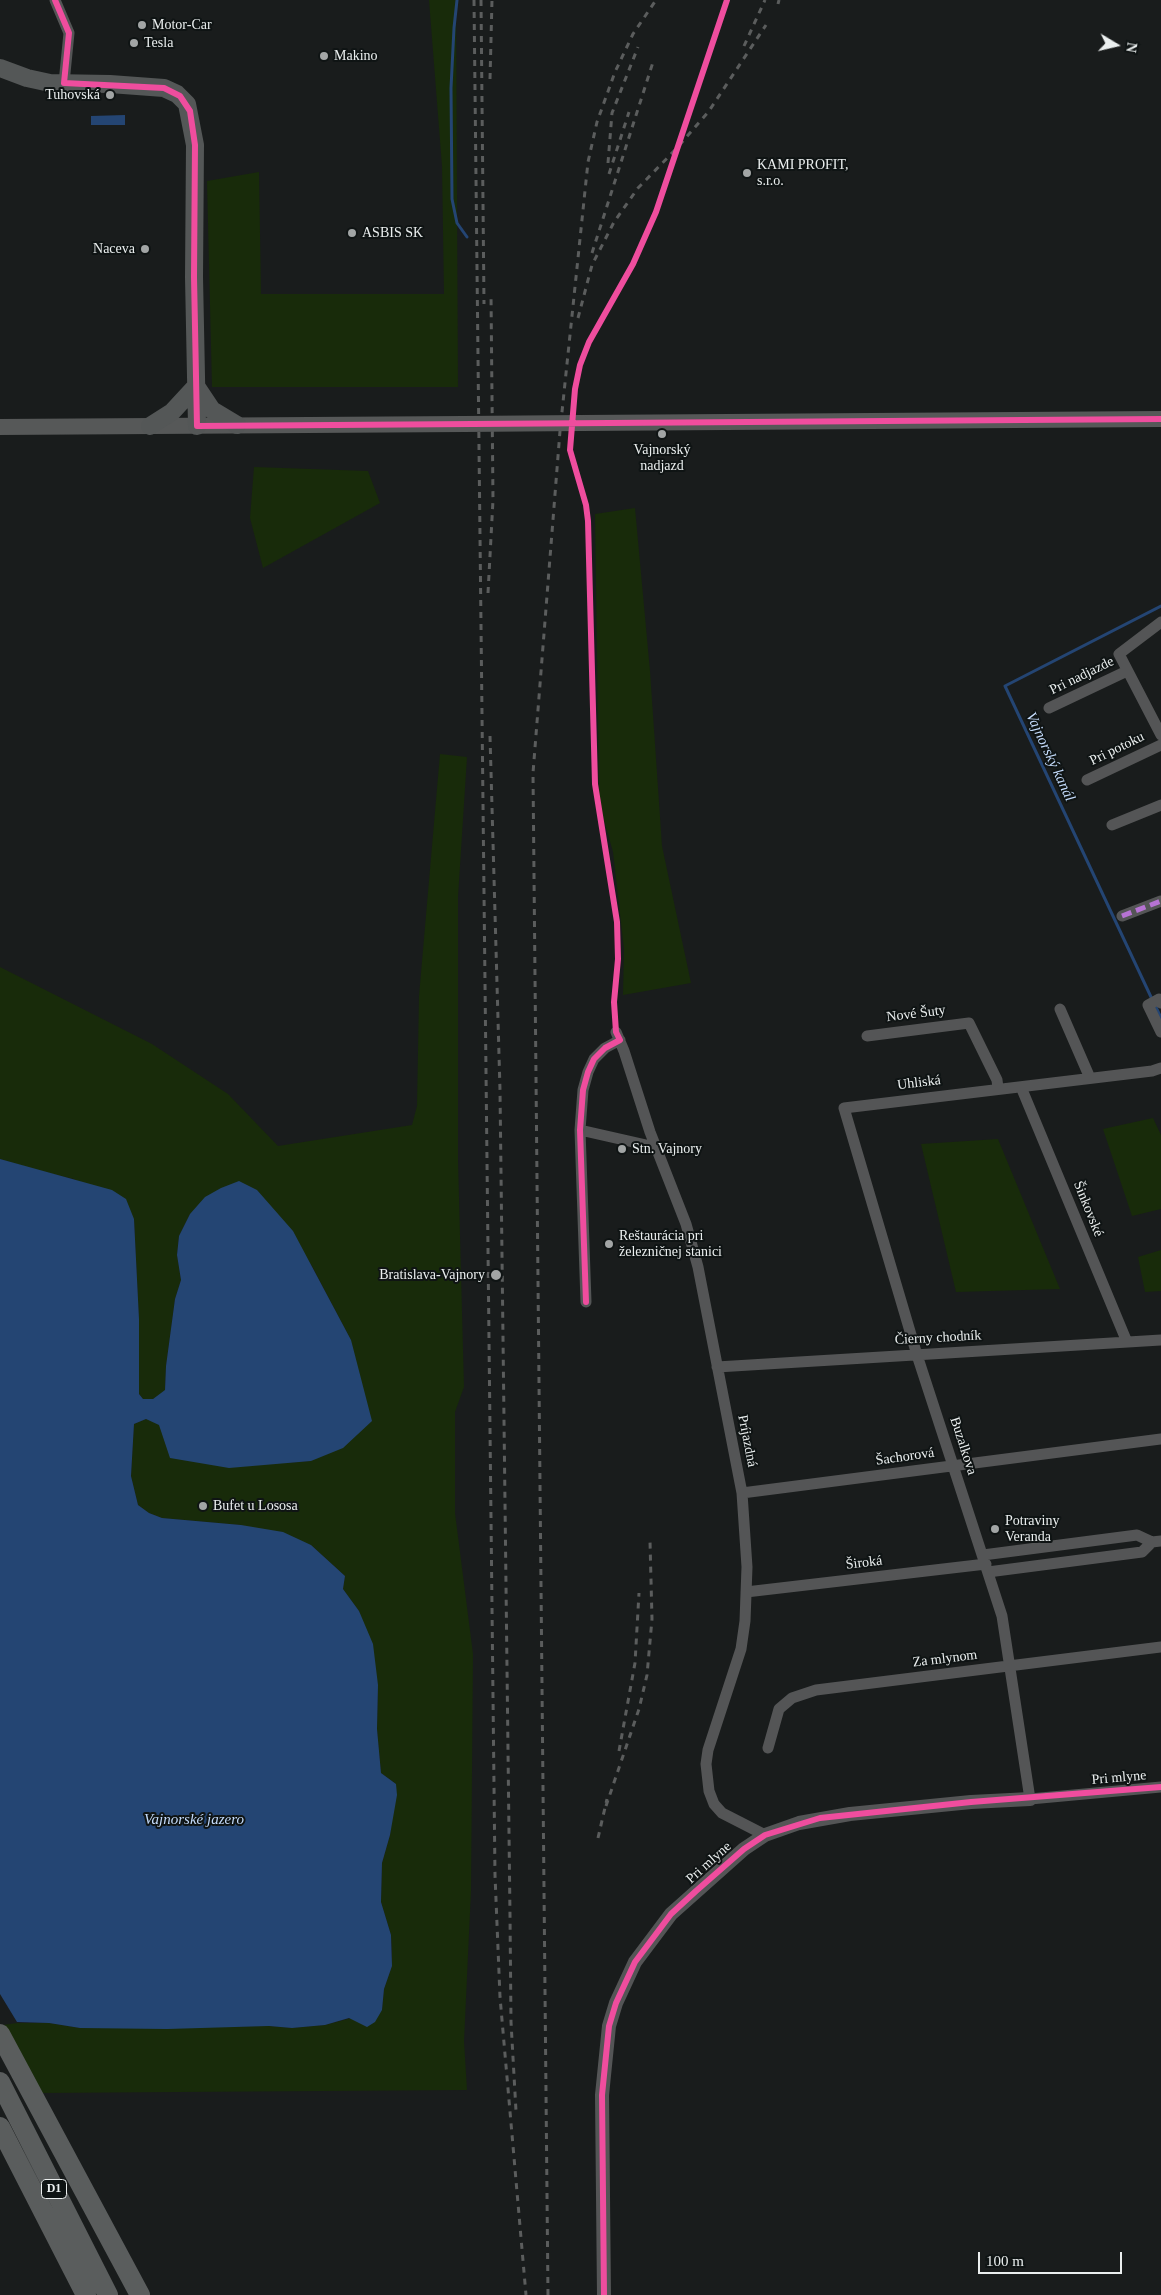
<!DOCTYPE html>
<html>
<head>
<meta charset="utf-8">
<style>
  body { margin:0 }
  #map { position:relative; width:1161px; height:2295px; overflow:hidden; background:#191c1c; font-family:Georgia,serif }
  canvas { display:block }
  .north { position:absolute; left:1091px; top:20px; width:50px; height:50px; -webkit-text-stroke:4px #0f1414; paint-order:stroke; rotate:99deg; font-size:14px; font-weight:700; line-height:20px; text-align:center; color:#ebefef }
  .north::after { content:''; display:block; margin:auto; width:18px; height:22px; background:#ebefef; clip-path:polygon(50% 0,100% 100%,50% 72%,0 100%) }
  .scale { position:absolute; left:978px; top:2252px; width:144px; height:22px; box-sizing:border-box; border:2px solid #ebefef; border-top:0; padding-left:6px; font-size:15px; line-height:18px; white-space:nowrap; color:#ebefef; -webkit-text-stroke:4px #0f1414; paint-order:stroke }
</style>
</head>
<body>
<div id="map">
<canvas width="1161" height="2295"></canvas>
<div class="north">N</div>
<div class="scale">100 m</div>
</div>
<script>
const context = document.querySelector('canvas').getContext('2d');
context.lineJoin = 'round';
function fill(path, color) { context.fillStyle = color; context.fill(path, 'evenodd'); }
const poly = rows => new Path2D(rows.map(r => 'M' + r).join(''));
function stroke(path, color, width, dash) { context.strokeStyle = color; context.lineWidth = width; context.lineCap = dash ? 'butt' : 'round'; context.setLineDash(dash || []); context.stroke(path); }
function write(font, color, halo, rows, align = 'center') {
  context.font = font + ' Georgia,serif'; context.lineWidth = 4; context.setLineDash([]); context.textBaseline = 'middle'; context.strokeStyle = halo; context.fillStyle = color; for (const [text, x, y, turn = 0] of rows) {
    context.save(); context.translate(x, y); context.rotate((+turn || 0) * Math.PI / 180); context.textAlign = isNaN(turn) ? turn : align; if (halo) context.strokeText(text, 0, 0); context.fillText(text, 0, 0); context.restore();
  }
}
fill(poly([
  [429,0,456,0,458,387,212,387,207,181,259,172,261,294,444,294,442,166],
  [254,467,368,471,380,503,263,568,250,518],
  [635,508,650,671,662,846,691,983,623,995,624,949,613,852,599,802,595,514],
  [440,754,467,757,458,897,458,1160,464,1387,455,1412,455,1513,473,1654,471,1891,464,2041,467,2090,37,2093,3,2025,17,2023,49,2023,80,2028,269,2026,292,2028,325,2025,382,2010,384,1989,392,1966,392,1950,391,1935,381,1902,382,1863,390,1835,396,1784,381,1773,377,1729,378,1685,359,1611,343,1589,345,1576,311,1545,241,1525,162,1518,149,1513,138,1505,131,1476,134,1424,146,1419,287,1463,311,1461,351,1340,312,1266,257,1190,190,1214,179,1236,177,1255,181,1280,175,1299,166,1366,165,1391,153,1399,143,1399,139,1394,139,1319,134,1219,74,1179,36,1170,0,1159,0,967,152,1044,228,1094,278,1146,412,1125,417,1106,419,996],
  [1153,1118,1161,1135,1161,1209,1132,1216,1103,1129],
  [998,1139,1060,1289,956,1292,921,1144],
  [1161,1250,1161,1291,1145,1292,1138,1257]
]), '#182b0a');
fill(poly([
  [125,115,125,125,91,125,91,116],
  [0,1159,112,1190,126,1199,134,1219,139,1319,139,1394,143,1399,153,1399,165,1390,166,1366,175,1299,181,1280,177,1255,179,1236,190,1214,205,1197,221,1188,239,1181,257,1190,293,1231,351,1340,372,1421,343,1448,311,1461,229,1468,170,1458,159,1425,146,1419,134,1424,131,1476,138,1505,149,1513,162,1518,241,1525,283,1532,311,1545,345,1576,343,1589,359,1611,373,1644,378,1685,377,1729,381,1773,396,1784,397,1795,390,1835,382,1863,381,1902,391,1935,392,1966,384,1989,382,2010,375,2022,367,2027,349,2018,325,2025,292,2028,269,2026,167,2029,80,2028,49,2023,17,2022,0,1994]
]), '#244573');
stroke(poly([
  [457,0,454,28,451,88,452,199,457,223,467,237],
  [1151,997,1005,686,1161,606],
  [1156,1007,1161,1018]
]), '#244573', 3);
stroke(poly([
  [55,0,69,33,64,83],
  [1161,622,1119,654,1161,735],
  [1049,708,1127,671],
  [1087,780,1161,745],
  [1112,825,1161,805],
  [1122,916,1161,901],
  [1161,1003,1159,999,1148,1005,1161,1032],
  [1060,1009,1090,1078],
  [616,1032,624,1051,650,1132,686,1224,698,1267,742,1493,747,1567,745,1621,741,1649,708,1750,706,1764,709,1791,714,1804,722,1813,765,1835],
  [867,1036,969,1023,997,1080,998,1088],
  [1161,1068,1152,1071,844,1108,917,1355,1002,1616,1030,1799,1161,1787],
  [1021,1087,1127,1342],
  [580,1130,655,1147],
  [586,1302,580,1130,583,1090,588,1072,594,1059,605,1048,620,1040],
  [717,1367,1161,1340],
  [742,1493,1161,1439],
  [983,1555,1137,1535,1152,1542,1161,1541],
  [988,1572,1142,1552,1152,1542],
  [746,1592,986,1564],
  [768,1748,779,1709,792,1698,816,1690,1161,1647]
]), '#545556', 11);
stroke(poly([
  [604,2295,602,2095,609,2026,616,2003,635,1962,671,1914,744,1849,765,1835,799,1823,850,1814,971,1802,1030,1799]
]), '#545556', 14);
stroke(poly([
  [581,423,1161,419],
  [0,427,464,424]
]), '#565858', 16);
stroke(poly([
  [0,68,27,78,50,83,110,84,164,88,177,94,187,104,195,145,194,277,197,426],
  [196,386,212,410,237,425],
  [150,426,172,412,196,386]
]), '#545757', 18);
stroke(poly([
  [0,2034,140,2295],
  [0,2082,108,2295],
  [0,2127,86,2295]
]), '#5a5d5d', 20);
stroke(poly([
  [474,0,495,1875,500,1997,526,2295],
  [481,0,484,304],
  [778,4,779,0],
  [744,46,765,0],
  [490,79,492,0],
  [608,163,612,113,638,47],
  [609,174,629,112],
  [592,253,654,59],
  [578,318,592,265,614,222,638,188,677,148,709,111,766,25],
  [488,593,493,500,491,294],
  [490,736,500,1090,510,1915,511,2022,516,2111],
  [619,1751,635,1663,639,1593],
  [606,1806,639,1709,647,1675,652,1619,650,1541],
  [598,1838,607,1799],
  [548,2295,533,773,560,431,588,162,597,122,615,72,633,34,656,0]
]), '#5b5d5d', 3, [6, 6]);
stroke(poly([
  [464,424,581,423]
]), '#565858', 16);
stroke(poly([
  [1122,916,1161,901]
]), '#b673d3', 5, [10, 5]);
stroke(poly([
  [55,0,69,33,64,83,164,88,180,96,190,111,195,145,194,277,197,426,1161,419],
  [586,1302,580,1130,583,1090,588,1072,594,1059,605,1048,620,1040,616,1032,614,1002,618,959,617,922,595,784,588,521,586,505,570,450,575,389,580,365,589,342,633,264,656,212,727,0],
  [604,2295,602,2095,609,2026,616,2003,635,1962,671,1914,696,1891,744,1849,765,1835,820,1818,971,1802,1161,1787]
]), '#ef4d9e', 6);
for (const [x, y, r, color] of [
  [142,25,5,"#a2a5a5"],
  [134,43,5,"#a2a5a5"],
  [324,56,5,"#a2a5a5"],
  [110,95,5,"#a2a5a5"],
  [747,173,5,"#a2a5a5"],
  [352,233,5,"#a2a5a5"],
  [145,249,5,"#a2a5a5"],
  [662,434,5,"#a2a5a5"],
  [622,1149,5,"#a2a5a5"],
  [609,1244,5,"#a2a5a5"],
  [496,1275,6,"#a2a5a5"],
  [203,1506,5,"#a2a5a5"],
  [995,1529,5,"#a2a5a5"]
]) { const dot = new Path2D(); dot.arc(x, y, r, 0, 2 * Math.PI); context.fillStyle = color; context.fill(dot); stroke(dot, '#0f1414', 2); }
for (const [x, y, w] of [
  [54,2189,25]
]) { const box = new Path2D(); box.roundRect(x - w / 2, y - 9.5, w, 19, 4); context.fillStyle = '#0f1414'; context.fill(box); stroke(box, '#ebefef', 1); }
write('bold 12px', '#ebefef', null, [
  ["D1",54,2189]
]);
write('14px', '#ebefef', '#0f1414', [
  ["Motor-Car",152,25],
  ["Tesla",144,43],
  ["Makino",334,56],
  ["Tuhovská",100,95,"right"],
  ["KAMI PROFIT,",757,165],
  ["s.r.o.",757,181],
  ["ASBIS SK",362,233],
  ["Naceva",135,249,"right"],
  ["Vajnorský",662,450,"center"],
  ["nadjazd",662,466,"center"],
  ["Stn. Vajnory",632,1149],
  ["Reštaurácia pri",619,1236],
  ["železničnej stanici",619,1252],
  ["Bratislava-Vajnory",485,1275,"right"],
  ["Bufet u Lososa",213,1506],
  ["Potraviny",1005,1521],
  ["Veranda",1005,1537]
], 'left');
write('14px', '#ebefef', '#0f1414', [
  ["Pri nadjazde",1082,676,-26],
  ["Pri potoku",1117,749,-26],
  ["Nové Šuty",916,1014,-7],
  ["Uhliská",919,1083,-7],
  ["Šinkovské",1088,1209,68],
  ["Čierny chodník",938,1338,-3],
  ["Príjazdná",747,1441,79],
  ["Buzalkova",963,1446,72],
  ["Šachorová",905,1457,-8],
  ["Široká",864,1563,-7],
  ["Za mlynom",945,1659,-7],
  ["Pri mlyne",1119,1778,-5],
  ["Pri mlyne",709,1863,-42]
]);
write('italic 15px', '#c4dbfb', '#0f1414', [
  ["Vajnorský kanál",1050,757,65],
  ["Vajnorské jazero",194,1820]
]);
</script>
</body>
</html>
